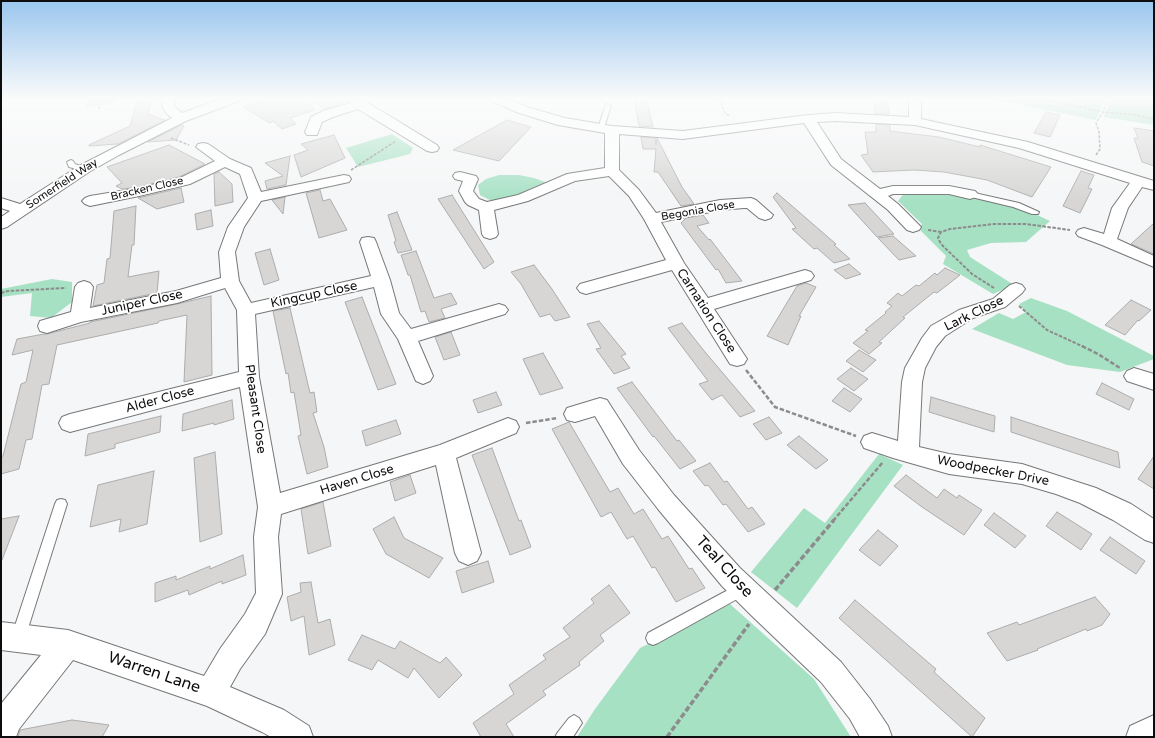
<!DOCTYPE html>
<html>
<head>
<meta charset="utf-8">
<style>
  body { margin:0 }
  #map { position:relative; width:1155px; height:738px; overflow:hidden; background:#f5f6f7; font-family:"Varela Round",sans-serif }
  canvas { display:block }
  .frame { position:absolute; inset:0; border:2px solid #0d0d0e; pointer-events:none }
</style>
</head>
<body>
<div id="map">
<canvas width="1155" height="738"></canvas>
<div class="frame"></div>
</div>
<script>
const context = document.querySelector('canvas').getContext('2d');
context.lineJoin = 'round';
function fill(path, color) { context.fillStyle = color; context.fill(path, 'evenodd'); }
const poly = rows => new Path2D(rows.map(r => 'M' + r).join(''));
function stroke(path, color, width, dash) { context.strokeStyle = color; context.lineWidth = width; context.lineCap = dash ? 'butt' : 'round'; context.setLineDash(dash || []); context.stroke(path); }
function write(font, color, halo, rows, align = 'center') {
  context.font = font + ' "Varela Round",sans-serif'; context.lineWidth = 3.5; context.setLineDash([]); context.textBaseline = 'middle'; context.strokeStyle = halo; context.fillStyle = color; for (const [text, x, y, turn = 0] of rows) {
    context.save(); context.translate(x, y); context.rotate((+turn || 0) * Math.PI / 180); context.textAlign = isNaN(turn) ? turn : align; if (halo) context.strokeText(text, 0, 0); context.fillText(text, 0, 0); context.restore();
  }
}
fill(poly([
  [91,98,116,98,112,104,85,107],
  [988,98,1106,98,1096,120],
  [1111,98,1154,98,1154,125,1103,117],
  [392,134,413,148,410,154,358,167,346,148],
  [499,175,519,175,534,178,548,183,534,192,492,201,480,195,478,185,486,179],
  [929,191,984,199,1022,208,1050,221,1026,242,991,243,967,250,970,257,1014,285,993,294,943,264,946,256,919,229,922,224,898,201,905,192],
  [52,279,72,282,72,302,51,318,30,316,32,293,1,297,1,289],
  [1031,298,1067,311,1154,356,1154,359,1120,372,1067,365,972,329,999,313,1013,319,1026,312,1019,304],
  [879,454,903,465,797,608,751,572,804,508,825,523],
  [730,604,814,679,851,737,577,737,595,709,640,648]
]), '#a7e1c4');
const building = poly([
  [269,98,306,98,315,110,290,118,296,124,282,129,273,121,270,123,243,107,269,98],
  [307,98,345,98,348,102,325,109,307,98],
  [634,98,646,98,653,127,639,126,634,98],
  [874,98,887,98,889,114,875,114,874,98],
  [152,99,148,114,165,120,118,144,89,146,89,145,130,126,137,101,152,99],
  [1046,112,1060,115,1050,137,1034,133,1046,112],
  [507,120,531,127,499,161,453,150,507,120],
  [876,124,890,125,890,131,939,137,980,147,980,145,1051,167,1032,197,987,180,944,172,914,170,873,172,861,155,868,154,865,132,876,132,876,124],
  [182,125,184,126,176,140,148,142,182,125],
  [1134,128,1154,131,1154,166,1142,162,1134,138,1138,138,1134,128],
  [334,135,345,158,301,177,294,155,308,150,301,144,334,135],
  [641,137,655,138,656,145,657,138,682,187,694,204,681,206,658,172,654,172,656,149,643,149,641,137],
  [169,145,205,164,179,177,139,187,122,189,116,186,122,183,107,167,169,145],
  [290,156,286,185,267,189,265,181,283,176,265,163,290,156],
  [1081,171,1094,175,1088,188,1092,189,1080,213,1063,206,1081,171],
  [219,172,232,184,233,202,215,206,214,174,219,172],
  [181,188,184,202,157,209,138,198,181,188],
  [320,190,323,201,330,199,347,230,319,238,306,193,320,190],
  [777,193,836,244,834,245,850,259,834,263,817,248,814,249,792,229,796,228,773,197,777,193],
  [452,195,494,262,484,269,438,199,452,195],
  [285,197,283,214,272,200,285,197],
  [865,203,894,234,877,237,848,205,865,203],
  [136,206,134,245,132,245,128,277,159,271,157,293,93,306,97,285,104,283,107,259,110,258,114,211,136,206],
  [211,210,213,226,197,230,195,214,211,210],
  [397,212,412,250,398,253,394,242,396,241,388,215,397,212],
  [703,215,709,223,697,226,709,240,710,239,742,281,726,283,718,269,716,270,681,223,686,218,703,215],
  [1154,223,1154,254,1131,244,1154,223],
  [893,236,916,256,899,260,878,238,893,236],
  [270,249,279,280,264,285,255,253,270,249],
  [416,251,434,298,451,293,457,304,441,309,445,318,429,322,425,311,421,312,410,275,408,275,401,255,416,251],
  [849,264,861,274,846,279,834,270,849,264],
  [534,265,552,289,570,317,555,321,550,314,540,317,521,284,511,272,534,265],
  [945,268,960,275,937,293,934,292,903,317,905,318,879,342,882,343,869,354,853,343,868,331,865,330,886,313,885,312,892,306,887,303,898,293,902,296,916,285,919,286,935,273,937,275,945,268],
  [806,283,816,287,799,316,801,316,788,345,767,336,797,286,806,283],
  [211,296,212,375,184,382,187,315,159,321,158,323,57,345,49,384,42,385,32,439,26,440,19,469,1,474,1,457,3,456,21,384,26,382,33,350,12,355,17,339,44,334,47,334,90,323,90,322,177,304,211,296],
  [362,297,396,384,378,390,345,302,362,297],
  [1131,300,1151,310,1139,321,1138,320,1125,335,1105,325,1131,300],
  [290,308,310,393,314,392,317,412,313,413,324,447,328,467,307,474,298,436,301,435,294,392,291,393,288,373,286,374,273,311,290,308],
  [599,321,626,354,621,356,630,368,614,374,596,349,601,348,587,324,599,321],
  [682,323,705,352,755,411,740,417,722,395,712,400,699,384,708,381,668,328,682,323],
  [451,332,460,355,444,360,435,337,451,332],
  [859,350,876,360,863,372,846,361,859,350],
  [543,353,563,388,540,395,523,359,543,353],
  [851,368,868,379,854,391,837,379,851,368],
  [632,382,677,441,679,440,696,461,680,469,654,436,653,437,617,388,632,382],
  [1102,383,1134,399,1129,410,1096,394,1102,383],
  [844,388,862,399,850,412,832,401,844,388],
  [496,392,502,405,478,413,473,400,496,392],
  [931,397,995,416,994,432,929,412,931,397],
  [232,400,234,419,214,425,214,423,182,431,183,414,232,400],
  [161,416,160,432,115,444,115,448,85,456,88,434,161,416],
  [769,417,782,433,766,440,753,424,769,417],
  [1011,417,1118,452,1120,468,1011,432,1011,417],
  [396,420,401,434,366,446,362,431,396,420],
  [569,422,610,492,618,488,634,514,643,509,662,539,668,536,689,569,692,568,705,588,676,602,655,567,652,568,633,536,627,539,611,512,601,517,552,429,569,422],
  [799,436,828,460,816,469,787,445,799,436],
  [492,448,519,521,521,520,531,547,510,555,472,455,492,448],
  [215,452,222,534,200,542,194,458,215,452],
  [1154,456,1154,489,1138,479,1154,456],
  [710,463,724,482,727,481,748,509,752,507,765,524,748,532,726,504,723,505,708,485,705,486,693,471,710,463],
  [154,471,147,524,119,532,121,519,90,527,98,485,154,471],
  [410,475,416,493,395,501,390,482,410,475],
  [906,475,937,498,944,489,957,498,959,495,982,510,964,535,922,507,894,486,906,475],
  [323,502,331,546,308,554,301,509,323,502],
  [1057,512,1092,534,1081,550,1046,526,1057,512],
  [994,513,1026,536,1015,548,984,525,994,513],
  [19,516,2,560,1,560,1,519,19,516],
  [394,517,404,538,443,558,429,578,386,554,373,529,394,517],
  [878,530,898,546,880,566,859,550,878,530],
  [1110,537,1145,561,1136,574,1100,550,1110,537],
  [243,555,246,575,222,584,222,581,189,595,188,590,155,602,155,583,176,576,176,580,210,566,210,569,243,555],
  [488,561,494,582,462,593,456,571,488,561],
  [311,582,318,623,330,619,335,645,309,655,304,616,291,621,287,597,301,592,300,583,311,582],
  [609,585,630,613,600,635,604,641,579,662,580,665,543,691,546,695,506,724,514,737,481,737,473,723,514,694,509,685,546,659,543,655,570,637,563,628,594,603,591,599,609,585],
  [1095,597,1110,614,1102,625,1087,631,1086,629,1037,649,1038,650,1007,661,987,633,1017,622,1019,625,1095,597],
  [855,600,936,669,934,672,985,718,972,737,839,618,855,600],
  [362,635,395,649,400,641,440,663,446,657,462,675,439,698,414,668,408,678,378,660,372,670,348,660,362,635],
  [72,720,109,725,102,737,18,737,20,730,72,720]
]);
fill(building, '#d7d6d5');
stroke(building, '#adacac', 1);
const service = poly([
  [606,104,611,105,604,128,601,130,598,128,606,104],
  [71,160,73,161,75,164,88,169,84,171,69,167,67,162,71,160],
  [967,192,970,192,1019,203,1039,212,1038,214,1032,214,1013,207,967,196,967,192],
  [61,499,65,500,67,504,25,638,23,643,18,645,13,643,11,638,55,504,57,500,61,499],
  [743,582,748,583,750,588,748,593,658,643,653,645,648,643,646,638,648,633,743,582],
  [574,715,579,718,582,723,573,737,555,737,558,732,569,718,574,715]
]);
const minor = poly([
  [163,98,175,98,174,106,182,113,223,98,241,98,239,101,186,121,119,155,89,172,7,227,1,229,1,217,10,211,1,208,1,198,20,204,79,166,172,118,167,114,162,106,163,98],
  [347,98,360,98,437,145,439,148,437,151,432,152,427,151,358,109,333,117,322,122,317,135,307,135,305,132,311,117,323,111,351,103,347,98],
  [489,98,506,98,527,107,565,118,612,126,683,131,808,115,836,113,909,117,909,98,921,98,921,119,1028,142,1154,181,1154,190,1142,187,1128,208,1117,239,1154,256,1154,267,1102,245,1078,236,1076,233,1078,230,1084,228,1104,234,1112,208,1130,183,1019,148,915,125,836,121,817,122,841,159,880,189,893,186,949,186,975,191,978,194,975,197,970,199,949,194,893,194,888,196,898,204,921,227,919,230,913,232,907,230,888,210,831,165,804,123,683,139,619,134,619,170,639,190,656,213,720,200,751,198,756,200,773,215,771,218,765,220,759,218,747,208,744,208,720,210,661,222,684,263,708,298,805,270,811,272,814,276,811,280,714,309,747,359,744,364,737,366,730,364,672,270,586,294,580,292,577,288,580,284,666,260,644,219,629,196,609,176,575,181,528,201,494,210,498,234,496,237,490,239,484,237,482,234,479,210,468,205,465,202,459,191,463,181,455,179,453,176,455,173,460,172,476,176,478,179,473,191,479,199,487,202,518,195,567,174,605,168,605,133,558,125,519,113,491,101,489,98],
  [203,143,208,144,230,159,251,168,261,192,344,175,349,176,351,179,349,182,261,201,244,227,235,252,239,281,251,303,371,276,360,242,362,238,368,237,374,238,376,242,390,280,399,313,411,329,499,304,505,306,508,310,505,314,418,341,433,376,430,381,423,384,416,381,398,339,381,314,374,287,255,314,259,377,280,493,440,445,508,418,516,421,519,427,516,433,456,458,481,553,477,561,468,565,459,561,455,553,436,465,281,514,278,537,282,594,265,634,240,669,230,687,284,710,309,726,313,737,271,737,262,732,207,706,73,660,19,729,16,737,1,737,1,704,41,655,1,650,1,622,68,630,204,676,220,649,245,614,256,593,254,537,258,507,240,387,70,432,62,429,59,423,62,417,70,414,239,372,237,310,225,288,177,303,81,322,47,333,40,331,38,326,40,321,71,312,75,287,78,283,84,281,90,283,93,287,90,308,176,291,221,278,219,252,228,227,248,198,240,174,225,167,190,184,139,196,90,206,85,204,82,201,85,198,90,196,139,188,180,178,215,161,196,147,198,144,203,143],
  [1016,283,1022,285,1025,289,1022,293,1005,307,973,318,945,336,936,347,925,368,922,382,919,447,949,454,1022,464,1096,488,1131,504,1154,519,1154,543,1145,540,1113,520,1080,503,1056,494,1022,484,949,474,893,458,864,448,861,442,864,436,872,433,898,441,902,382,905,368,922,338,931,326,959,310,993,299,1010,285,1016,283],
  [1134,368,1154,374,1154,390,1127,381,1124,376,1127,371,1134,368],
  [600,398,607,400,639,450,674,495,740,568,841,662,870,699,888,726,892,737,860,737,850,719,821,682,752,616,722,586,658,509,623,464,595,416,575,422,567,420,564,414,567,408,600,398],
  [1154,715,1154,737,1126,737,1130,726,1154,715]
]);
stroke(service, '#767778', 2);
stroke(minor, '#767778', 2);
stroke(poly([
  [720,98,720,102,725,113,730,116],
  [1040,98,1103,112,1136,115,1154,119],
  [99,109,102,98],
  [171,138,189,145],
  [1096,155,1100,149,1099,132,1096,123,1103,112,1108,98],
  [351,170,396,141]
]), '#8c8c8d', 1.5, [3, 1.5]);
stroke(poly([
  [928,230,941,232],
  [994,288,972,274,941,244,938,238,941,232,950,229,994,224,1026,224,1070,230],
  [1,293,8,291,66,288],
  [1019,306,1047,330,1084,347]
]), '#8c8c8d', 2, [3.5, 1.5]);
stroke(poly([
  [1082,346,1098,354,1120,368],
  [746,370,775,407,856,436],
  [526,423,557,418],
  [833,521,883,462]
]), '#8c8c8d', 2.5, [4.5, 2]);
stroke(poly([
  [775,590,834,520],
  [667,737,749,624]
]), '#8c8c8d', 3.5, [5.5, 2.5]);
fill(service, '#fff');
fill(minor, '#fff');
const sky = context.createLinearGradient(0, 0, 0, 201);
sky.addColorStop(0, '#9ac6ef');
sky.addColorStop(0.49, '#fafbfb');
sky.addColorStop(1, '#fafbfb00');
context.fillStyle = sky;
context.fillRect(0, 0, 1155, 201);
write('11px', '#0d0d0e', '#fff', [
  ["Somerfield Way",62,184,-33],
  ["Bracken Close",147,189,-13],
  ["Begonia Close",698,211,-10]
]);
write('13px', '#0d0d0e', '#fff', [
  ["Kingcup Close",314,295,-12],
  ["Juniper Close",142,303,-12],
  ["Carnation Close",706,311,57],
  ["Lark Close",974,314,-26],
  ["Alder Close",160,400,-15],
  ["Pleasant Close",255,409,82],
  ["Woodpecker Drive",993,471,11],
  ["Haven Close",357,480,-17]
]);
write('16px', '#0d0d0e', '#fff', [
  ["Teal Close",724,567,48],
  ["Warren Lane",154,673,19]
]);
</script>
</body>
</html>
